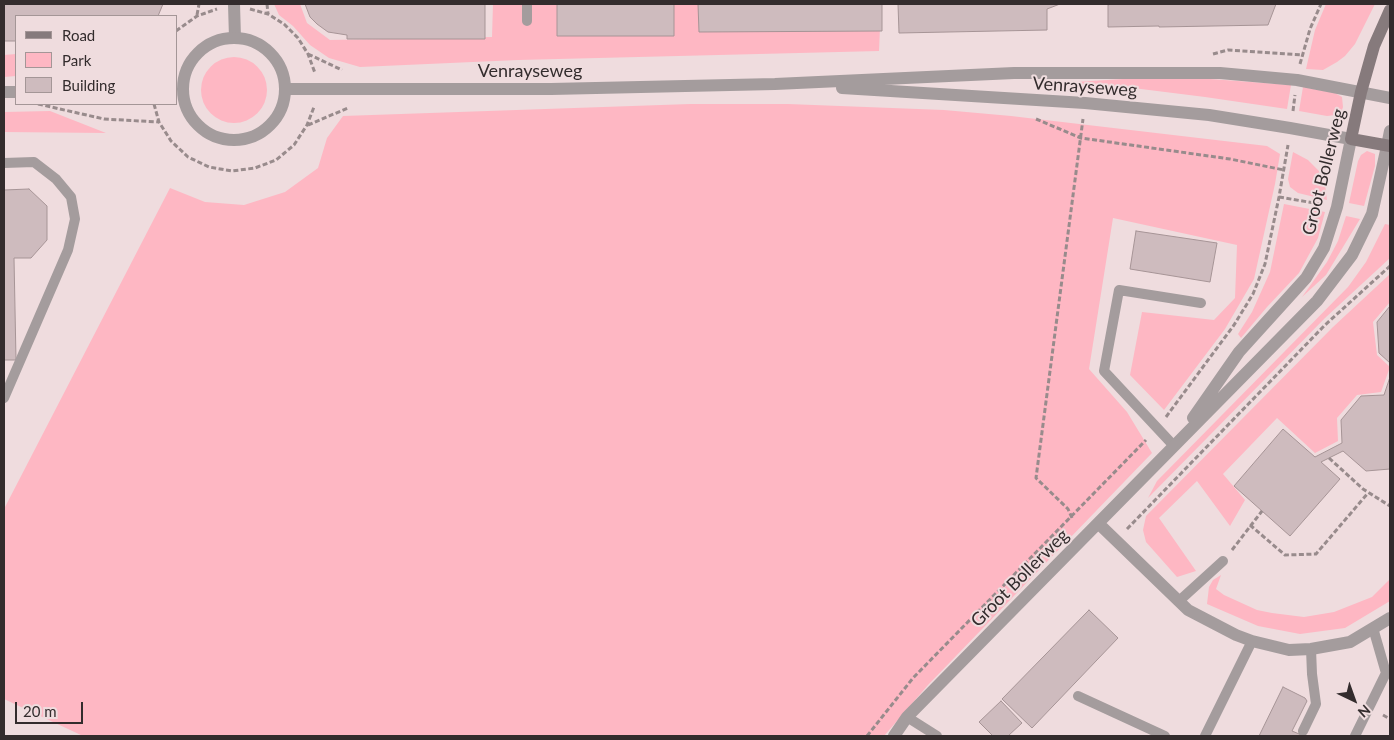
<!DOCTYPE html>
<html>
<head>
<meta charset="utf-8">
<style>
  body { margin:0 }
  #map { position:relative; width:1394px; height:740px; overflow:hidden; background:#efdcde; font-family:Lato,sans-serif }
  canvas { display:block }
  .frame { position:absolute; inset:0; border:5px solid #332c2d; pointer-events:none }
  .legend { position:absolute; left:15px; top:15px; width:162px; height:90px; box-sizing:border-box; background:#efdcde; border:1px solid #a49697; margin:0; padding:6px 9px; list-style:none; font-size:15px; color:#332c2d }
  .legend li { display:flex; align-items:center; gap:10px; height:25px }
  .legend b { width:25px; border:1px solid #a49697 }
  .north { position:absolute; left:1329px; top:675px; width:50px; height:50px; -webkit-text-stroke:4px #efdcde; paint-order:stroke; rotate:138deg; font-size:14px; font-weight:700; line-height:20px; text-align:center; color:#332c2d }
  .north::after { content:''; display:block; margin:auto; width:18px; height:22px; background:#332c2d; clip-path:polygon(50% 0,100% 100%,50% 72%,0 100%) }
  .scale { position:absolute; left:15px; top:702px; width:68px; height:22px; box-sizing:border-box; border:2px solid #332c2d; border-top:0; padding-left:6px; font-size:15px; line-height:18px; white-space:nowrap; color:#332c2d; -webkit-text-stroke:4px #efdcde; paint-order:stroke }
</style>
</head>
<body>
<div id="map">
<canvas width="1394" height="740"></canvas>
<div class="frame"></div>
<ul class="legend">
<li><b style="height:6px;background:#867a7c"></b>Road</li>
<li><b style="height:14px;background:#feb7c3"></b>Park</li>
<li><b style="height:14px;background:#cebbbe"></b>Building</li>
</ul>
<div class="north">N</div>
<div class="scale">20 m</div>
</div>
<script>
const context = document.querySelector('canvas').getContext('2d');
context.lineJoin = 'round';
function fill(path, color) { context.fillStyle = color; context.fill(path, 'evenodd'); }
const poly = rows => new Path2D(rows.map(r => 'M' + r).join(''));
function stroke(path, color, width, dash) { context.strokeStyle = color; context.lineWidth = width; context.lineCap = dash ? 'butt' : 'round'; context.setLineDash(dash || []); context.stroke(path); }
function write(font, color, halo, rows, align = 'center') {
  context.font = font + ' Lato,sans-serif'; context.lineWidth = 4; context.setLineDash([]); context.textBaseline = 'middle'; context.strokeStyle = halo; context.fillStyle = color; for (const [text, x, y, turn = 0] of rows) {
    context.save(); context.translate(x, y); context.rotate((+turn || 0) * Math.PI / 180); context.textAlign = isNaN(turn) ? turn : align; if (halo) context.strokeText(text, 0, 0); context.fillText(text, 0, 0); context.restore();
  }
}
fill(poly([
  [274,4,300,4,307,23,330,40,492,37,493,4,881,4,879,51,518,60,360,67,329,58,310,45,293,26,279,15],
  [1326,4,1375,4,1355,44,1345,56,1337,62,1323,70,1306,69,1315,30],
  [16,54,16,76,4,77,4,55],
  '201 90a33 33 0 1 1 66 0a33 33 0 1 1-66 0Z',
  [1139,78,1197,78,1291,85,1287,109,1205,97,1125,87,1059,83],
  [1303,87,1335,93,1342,97,1343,107,1341,113,1336,115,1327,116,1299,111],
  [690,104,788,104,944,110,1011,116,1267,146,1280,154,1275,184,1254,279,1225,329,1164,410,1130,375,1142,312,1214,320,1235,298,1237,245,1113,218,1089,369,1127,412,1152,453,928,685,884,736,83,736,4,699,4,509,170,188,205,202,244,205,285,192,318,168,327,138,343,116],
  [50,111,106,133,4,132,4,112],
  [1367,151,1375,154,1375,166,1364,206,1349,203,1358,161,1361,155],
  [1293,152,1308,160,1319,171,1325,184,1327,200,1298,193,1290,187,1288,179],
  [1284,204,1325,212,1318,238,1299,273,1267,307,1241,338,1238,334,1252,312,1270,272],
  [1346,216,1360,219,1326,275,1302,297,1327,262,1338,241],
  [1385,224,1390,225,1390,258,1325,318,1148,498,1157,481,1348,287,1366,262],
  [1390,274,1390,302,1373,322,1377,355,1390,367,1381,392,1357,395,1337,418,1338,441,1315,453,1277,418,1223,474,1245,500,1230,526,1197,481,1159,518,1196,571,1177,577,1146,542,1143,530,1146,516,1333,327],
  [1221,575,1216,589,1224,595,1257,610,1272,613,1304,617,1334,612,1372,597,1390,579,1390,601,1345,628,1300,634,1258,626,1207,604,1209,587,1213,580]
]), '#feb7c3');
const building = poly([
  [4,4,163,4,158,16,16,16,16,41,4,41,4,4],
  [305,4,485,4,485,39,347,39,347,35,328,32,317,24,310,17,305,4],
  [557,4,674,4,674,36,557,36,557,4],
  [698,4,882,4,882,31,699,32,698,4],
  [898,4,1060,4,1047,9,1047,30,899,33,898,4],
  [1111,4,1276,4,1268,25,1159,27,1159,26,1108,27,1108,5,1111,4],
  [29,189,47,206,47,240,31,258,14,258,16,360,4,360,4,190,29,189],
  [1136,231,1217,243,1210,282,1130,269,1136,231],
  [1390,306,1390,363,1379,353,1377,322,1390,306],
  [1390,377,1390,469,1366,471,1343,451,1321,462,1340,479,1290,536,1234,486,1283,429,1315,457,1342,443,1341,420,1361,396,1384,395,1390,377],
  [1089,610,1118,638,1032,728,1002,699,1089,610],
  [1283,687,1305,698,1307,701,1292,731,1304,736,1259,736,1283,687],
  [1001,701,1022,723,1008,736,993,736,979,722,1001,701]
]);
fill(building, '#cebbbe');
stroke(building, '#a69496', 1);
stroke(poly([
  [267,4,268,14],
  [250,9,268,14,284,24,298,38,308,54,315,73],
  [197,15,199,4],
  [176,31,197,16,217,9],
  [308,54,342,70],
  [1213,54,1228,50,1302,55],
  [1300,64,1310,29,1321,4],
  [38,104,104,119,159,122],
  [154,104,159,122,171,141,188,157,209,167,232,171,255,168,276,160,294,145,307,125,314,107],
  [1293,111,1295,95],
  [1036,119,1081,138,1230,159,1284,170],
  [308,125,348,108],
  [1279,197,1320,204],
  [1166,417,1234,325,1253,294,1265,264,1279,197,1288,145],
  [1329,458,1363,489,1390,506],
  [1072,518,1068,509,1036,478,1083,119],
  [1250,525,1285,555,1316,554,1368,493],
  [1127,529,1325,325,1390,266],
  [1232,550,1262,511],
  [1383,715,1390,719],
  [867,736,913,678,1146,440]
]), '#988b8c', 3, [5, 2.5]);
stroke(poly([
  [527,4,527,21],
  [4,163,34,162,56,179,71,197,75,219,68,250,4,398],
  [1174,446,1104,371,1119,290,1201,303],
  [1179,601,1223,561],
  [1078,696,1165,736],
  [907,717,937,736],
  [1303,731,1316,704,1312,674,1311,649],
  [1205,736,1252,641],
  [1355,736,1386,673,1373,628]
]), '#a49c9d', 10);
stroke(poly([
  [234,4,235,38],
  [1193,418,1239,352,1306,278,1324,248,1337,207,1351,139],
  [1099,524,1188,610,1236,635,1252,641,1289,650,1311,649,1350,642,1390,618],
  [894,736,907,717,1317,301,1352,255,1372,214,1387,146]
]), '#a49c9d', 12);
stroke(poly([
  '183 89a51 51 0 1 1 102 0a51 51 0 1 1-102 0Z',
  [842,88,1085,103,1209,115,1290,128,1351,139],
  [285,89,551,89,775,84,1014,73,1220,73,1297,80,1390,98],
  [4,92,16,92],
  [1387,146,1390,131]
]), '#a49c9d', 12);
stroke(poly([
  [1390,10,1374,46,1361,92,1351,139,1390,146]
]), '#867a7c', 12);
write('18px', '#332c2d', '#efdcde', [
  ["Venrayseweg",530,71],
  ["Venrayseweg",1085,87,4],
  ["Groot Bollerweg",1324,172,-76],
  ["Groot Bollerweg",1020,578,-45]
]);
</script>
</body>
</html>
